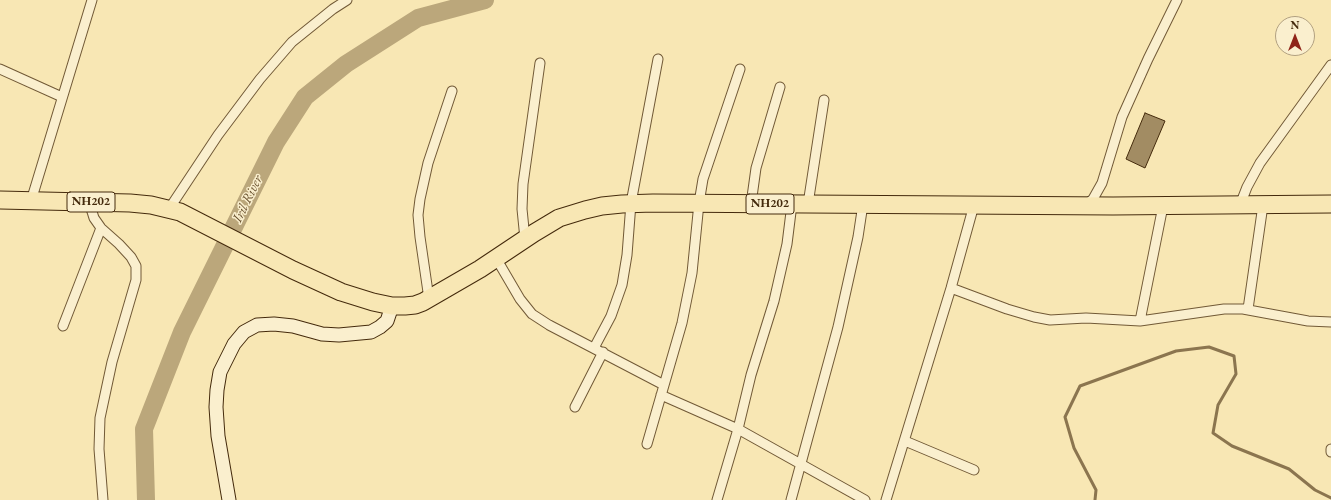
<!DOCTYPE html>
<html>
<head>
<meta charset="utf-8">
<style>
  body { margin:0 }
  #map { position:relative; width:1331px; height:500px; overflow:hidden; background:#f8e7b4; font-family:"EB Garamond",serif }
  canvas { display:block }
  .north { position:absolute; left:1275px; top:16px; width:40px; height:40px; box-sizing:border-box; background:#faefce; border:1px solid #b1a080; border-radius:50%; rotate:0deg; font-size:11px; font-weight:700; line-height:16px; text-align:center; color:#442a0c }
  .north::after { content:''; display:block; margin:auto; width:14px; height:18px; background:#8f2418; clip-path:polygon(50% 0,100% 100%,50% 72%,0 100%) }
</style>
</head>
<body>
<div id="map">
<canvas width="1331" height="500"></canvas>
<div class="north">N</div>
</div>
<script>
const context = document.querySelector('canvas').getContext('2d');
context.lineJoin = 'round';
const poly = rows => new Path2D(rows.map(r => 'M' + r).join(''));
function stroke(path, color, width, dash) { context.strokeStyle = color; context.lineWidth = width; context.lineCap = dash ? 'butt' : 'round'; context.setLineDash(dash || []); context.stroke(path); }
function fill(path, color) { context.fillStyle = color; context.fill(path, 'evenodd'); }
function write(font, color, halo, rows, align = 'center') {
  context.font = font + ' "EB Garamond",serif'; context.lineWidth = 3; context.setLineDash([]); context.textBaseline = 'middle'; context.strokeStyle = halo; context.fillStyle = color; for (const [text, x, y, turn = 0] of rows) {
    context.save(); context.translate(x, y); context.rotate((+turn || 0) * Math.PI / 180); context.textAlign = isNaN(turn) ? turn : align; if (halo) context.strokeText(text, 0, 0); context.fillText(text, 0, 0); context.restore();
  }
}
stroke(poly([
  [1095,500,1096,490,1074,448,1065,417,1080,386,1176,351,1209,347,1234,356,1236,374,1218,405,1213,433,1232,446,1289,469,1315,490,1331,498]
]), '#8b754f', 3);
stroke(poly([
  [146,500,144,429,182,332,276,142,305,97,346,64,418,18,485,0]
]), '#bba77b', 18);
const building = poly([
  [1145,113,1165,121,1145,168,1126,159,1145,113]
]);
fill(building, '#a28c63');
stroke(building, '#442a0c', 1);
const street = poly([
  [0,69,62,97],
  [31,201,92,0],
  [89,202,94,218,101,228,119,244,131,257,136,266,136,280,112,362,100,418,99,449,103,500],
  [751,204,756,168,780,87],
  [808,204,824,100],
  [1086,205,1093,199,1102,183,1122,117,1148,59,1177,0],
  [1240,205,1247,187,1260,163,1331,65],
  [169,209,218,135,260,79,292,42,333,9,347,0],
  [525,239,522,209,523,184,540,63],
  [496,258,520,299,532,314,549,325,664,385],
  [951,288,1007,309,1034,317,1050,320,1086,318,1140,321,1224,309,1243,309,1308,321,1331,322],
  [429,299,420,237,418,215,420,199,428,163,452,91],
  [1248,309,1263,205],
  [1140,321,1163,206],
  [63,326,101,228],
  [594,348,611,316,622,285,627,255,631,203,658,59],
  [661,395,738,429,865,500],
  [575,407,603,352],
  [905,441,974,470],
  [647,444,682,323,692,273,699,203,703,179,740,69],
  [1331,452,1331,449],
  [717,500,738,429,751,375,774,301,787,244,792,204],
  [791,500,838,327,858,237,863,204],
  [886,500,951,288,974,205]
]);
const secondary = poly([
  [229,500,218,436,216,407,217,390,220,372,234,344,244,332,257,325,274,324,293,326,322,334,339,335,371,332,380,327,387,321,392,306]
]);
const highway = poly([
  [0,200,130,203,151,205,180,212,293,270,341,292,373,302,392,306,405,306,415,305,423,302,480,269,534,233,559,218,585,210,602,206,622,204,653,203,1113,206,1331,204]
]);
stroke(street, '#715936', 11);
stroke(secondary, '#442a0c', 15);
stroke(highway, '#442a0c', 19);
stroke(street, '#faefce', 9);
stroke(secondary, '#faefce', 13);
stroke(highway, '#f8e7b4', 17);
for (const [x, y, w] of [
  [91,202,48],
  [770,204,48]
]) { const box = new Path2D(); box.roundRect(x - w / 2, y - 10, w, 20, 3); context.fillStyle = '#faefce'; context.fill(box); stroke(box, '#442a0c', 1); }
write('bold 12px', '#442a0c', null, [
  ["NH202",91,202],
  ["NH202",770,204]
]);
write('italic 14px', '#68502d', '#faefce', [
  ["Iril River",248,199,-64]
]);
</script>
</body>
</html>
